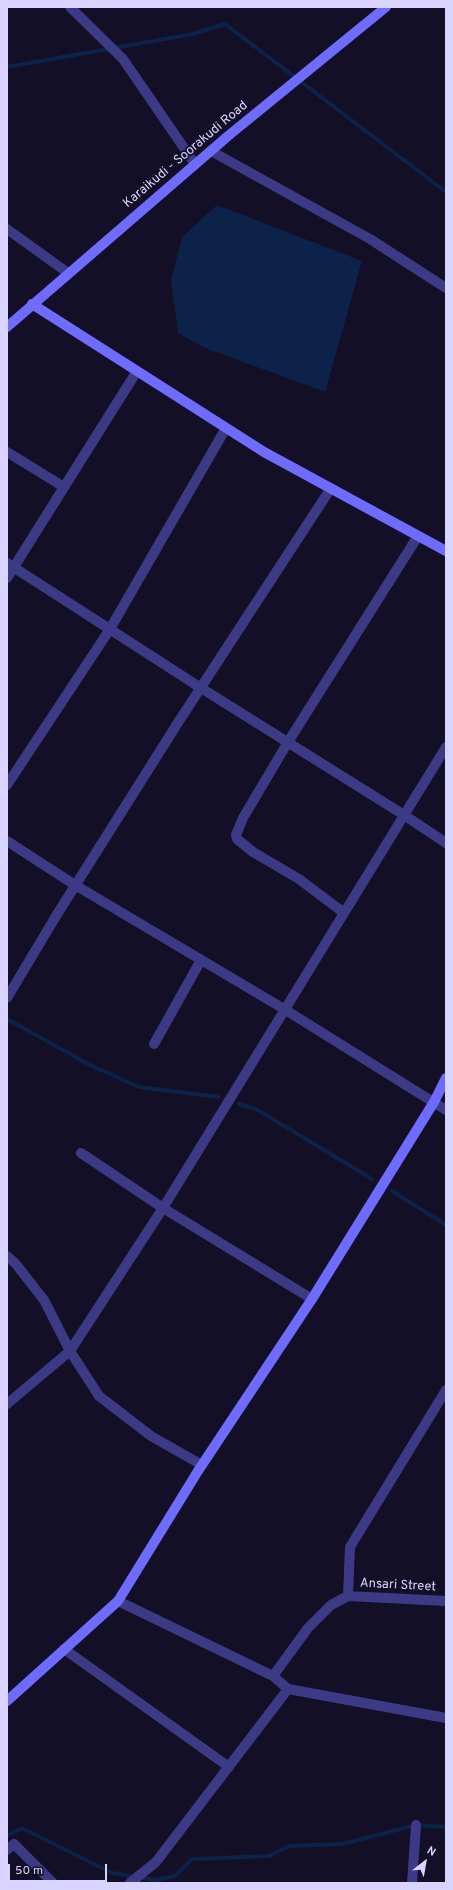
<!DOCTYPE html>
<html>
<head>
<meta charset="utf-8">
<style>
  body { margin:0 }
  #map { position:relative; width:453px; height:1890px; overflow:hidden; background:#130f26; font-family:Overpass,sans-serif }
  canvas { display:block }
  .frame { position:absolute; inset:0; border:8px solid #d9d4ff; pointer-events:none }
  .north { position:absolute; left:405px; top:1842px; width:40px; height:40px; -webkit-text-stroke:3px #130f26; paint-order:stroke; rotate:31deg; font-size:11px; font-weight:700; line-height:16px; text-align:center; color:#d9d4ff }
  .north::after { content:''; display:block; margin:auto; width:14px; height:18px; background:#d9d4ff; clip-path:polygon(50% 0,100% 100%,50% 72%,0 100%) }
  .scale { position:absolute; left:8px; top:1864px; width:99px; height:18px; box-sizing:border-box; border:2px solid #d9d4ff; border-top:0; padding-left:5px; font-size:12px; line-height:14px; white-space:nowrap; color:#d9d4ff; -webkit-text-stroke:3px #130f26; paint-order:stroke }
</style>
</head>
<body>
<div id="map">
<canvas width="453" height="1890"></canvas>
<div class="frame"></div>
<div class="north">N</div>
<div class="scale">50 m</div>
</div>
<script>
const context = document.querySelector('canvas').getContext('2d');
context.lineJoin = 'round';
function fill(path, color) { context.fillStyle = color; context.fill(path, 'evenodd'); }
const poly = rows => new Path2D(rows.map(r => 'M' + r).join(''));
function stroke(path, color, width, dash) { context.strokeStyle = color; context.lineWidth = width; context.lineCap = dash ? 'butt' : 'round'; context.setLineDash(dash || []); context.stroke(path); }
function write(font, color, halo, rows, align = 'center') {
  context.font = font + ' Overpass,sans-serif'; context.lineWidth = 3.5; context.setLineDash([]); context.textBaseline = 'middle'; context.strokeStyle = halo; context.fillStyle = color; for (const [text, x, y, turn = 0] of rows) {
    context.save(); context.translate(x, y); context.rotate((+turn || 0) * Math.PI / 180); context.textAlign = isNaN(turn) ? turn : align; if (halo) context.strokeText(text, 0, 0); context.fillText(text, 0, 0); context.restore();
  }
}
fill(poly([
  [217,205,362,261,325,392,205,348,178,333,171,280,182,237]
]), '#0c2248');
stroke(poly([
  [7,67,193,34,225,24,446,192],
  [7,1019,90,1065,139,1087,218,1097],
  [239,1104,256,1109,372,1179],
  [392,1191,446,1225],
  [7,1836,22,1828,112,1873,156,1880,175,1876,192,1859,269,1856,289,1846,342,1844,416,1825,446,1827]
]), '#0c2248', 4);
stroke(poly([
  [70,7,123,59,195,164],
  [211,151,370,239,446,288],
  [7,229,68,273],
  [7,452,64,487],
  [7,563,201,688,404,815,446,843],
  [7,578,137,371],
  [7,785,110,629,226,428],
  [7,841,75,885,284,1009,446,1110],
  [344,913,299,879,253,852,237,839,236,835,243,818,288,742,418,536],
  [7,998,56,916,179,721,331,488],
  [154,1044,201,960],
  [81,1153,163,1208,312,1299],
  [7,1256,15,1263,44,1300,70,1351,99,1396,151,1436,202,1465],
  [7,1404,70,1351,163,1208,446,747],
  [348,1596,350,1547,446,1390],
  [348,1596,446,1601],
  [118,1601,273,1676,288,1689,446,1718],
  [64,1649,229,1767],
  [273,1676,308,1628,331,1605,348,1596],
  [7,1850,14,1844,53,1883],
  [130,1883,156,1862,288,1689],
  [412,1883,416,1825]
]), '#3d3a85', 10);
stroke(poly([
  [32,304,264,452,446,551],
  [7,327,228,136,386,7],
  [7,1701,118,1601,198,1471,312,1299,434,1102,446,1078]
]), '#6f6bff', 10);
write('13px', '#d9d4ff', '#130f26', [
  ["Karaikudi - Soorakudi Road",186,155,-40],
  ["Ansari Street",398,1586,3]
]);
</script>
</body>
</html>
